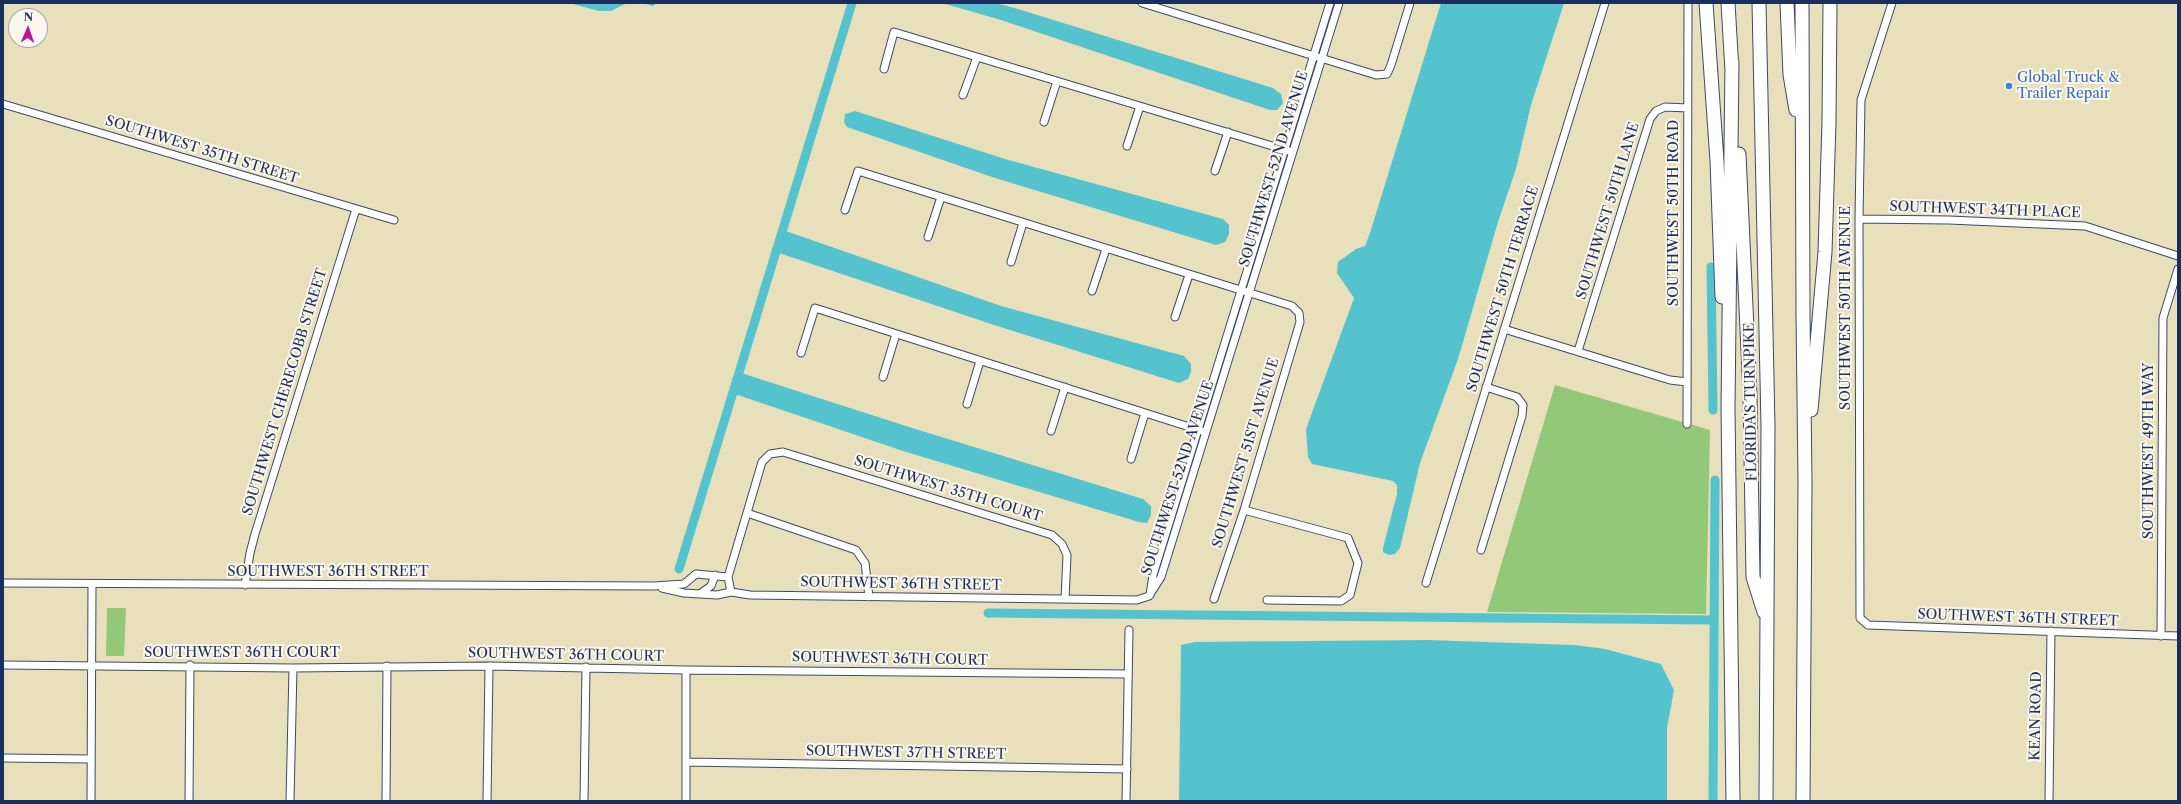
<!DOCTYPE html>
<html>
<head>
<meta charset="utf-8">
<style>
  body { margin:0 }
  #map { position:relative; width:2181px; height:804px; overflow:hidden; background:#e7e0bb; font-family:"Libre Caslon Text",serif }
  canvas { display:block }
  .frame { position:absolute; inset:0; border:4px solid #1b2f5e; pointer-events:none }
  .north { position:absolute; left:8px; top:8px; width:40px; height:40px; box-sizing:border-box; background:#fbf7ec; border:1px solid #a1a7b3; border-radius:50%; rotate:2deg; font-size:11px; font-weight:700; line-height:16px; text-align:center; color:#1b2f5e }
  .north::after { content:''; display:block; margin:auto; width:14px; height:18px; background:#b5179e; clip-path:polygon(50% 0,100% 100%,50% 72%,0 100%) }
</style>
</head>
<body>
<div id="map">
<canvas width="2181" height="804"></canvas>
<div class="frame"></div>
<div class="north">N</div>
</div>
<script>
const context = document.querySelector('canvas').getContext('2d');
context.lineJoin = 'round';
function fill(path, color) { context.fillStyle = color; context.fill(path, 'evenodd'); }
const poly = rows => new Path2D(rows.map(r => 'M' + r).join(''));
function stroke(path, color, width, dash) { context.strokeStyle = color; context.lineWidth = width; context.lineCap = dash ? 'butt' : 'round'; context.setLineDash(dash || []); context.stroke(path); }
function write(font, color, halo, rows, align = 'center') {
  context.font = font + ' "Libre Caslon Text",serif'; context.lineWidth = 4; context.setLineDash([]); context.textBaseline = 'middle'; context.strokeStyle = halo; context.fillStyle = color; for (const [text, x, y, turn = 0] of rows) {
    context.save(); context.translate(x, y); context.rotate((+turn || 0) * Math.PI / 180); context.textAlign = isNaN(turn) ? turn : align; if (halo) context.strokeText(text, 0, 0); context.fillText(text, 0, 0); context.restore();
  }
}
fill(poly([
  [1555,385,1710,430,1706,614,1487,612],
  [107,608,126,608,124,656,106,656]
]), '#94c879');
fill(poly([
  [569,3,656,3,653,6,642,3,627,3,611,11,599,11],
  [942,3,996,3,1018,9,1273,88,1281,94,1283,103,1277,110,1270,110,1001,20],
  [1441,3,1564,3,1531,105,1516,169,1498,222,1458,359,1420,463,1400,548,1395,554,1389,555,1383,552,1383,548,1397,494,1397,485,1393,481,1312,464,1308,457,1306,429,1354,298,1337,273,1338,262,1356,249,1365,246,1370,233],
  [855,111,1005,159,1223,219,1229,225,1229,234,1225,242,1216,245,995,178,847,127,844,122,845,114],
  [783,230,1001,306,1184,356,1191,364,1191,372,1188,379,1179,383,994,325,776,252],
  [738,372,909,427,1143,499,1151,506,1151,515,1147,523,1139,522,903,451,732,393],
  [1427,640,1574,645,1605,649,1661,664,1674,690,1667,728,1667,801,1179,801,1181,645,1195,642]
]), '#55c3cd');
stroke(poly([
  [1711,267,1713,410],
  [679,569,852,3],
  [988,613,1714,620],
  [1713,801,1715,480]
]), '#55c3cd', 9);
const minor = poly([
  [1142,3,1376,75,1387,74,1391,65,1410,3],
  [1892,3,1861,100,1859,219,1860,618,1868,625,2178,636],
  [884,69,894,32,1289,151],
  [963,95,977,57],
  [3,104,394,220],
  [1044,122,1057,81],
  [1127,146,1140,106],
  [1215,171,1228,132],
  [845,210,858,171,1292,306,1299,313,1300,322,1244,510,1214,599],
  [1859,219,1949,220,2085,226,2178,256],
  [928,237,941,197],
  [1011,262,1023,223],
  [1092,291,1106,249],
  [1175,317,1189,275],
  [1504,329,1670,380,1687,382],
  [1578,351,1650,119,1656,111,1665,107,1688,108],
  [801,353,815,308,1202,431],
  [883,377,896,334],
  [967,404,980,361],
  [1687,424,1688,3],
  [1051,431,1065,387],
  [1131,459,1145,413],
  [1244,510,1348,538,1358,563,1350,595,1341,601,1267,600],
  [747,513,856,550,865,563,869,597],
  [1481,550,1522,416,1523,405,1517,397,1486,387],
  [3,583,654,586,684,584,696,574,728,577],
  [1426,583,1605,3],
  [245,585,250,553,255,534,356,209],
  [662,588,684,593,717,595,731,592,750,595,1137,600,1149,596],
  [731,592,728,577,762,462,770,454,783,452,1052,535,1062,544,1067,555,1065,599],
  [701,593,711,586,715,575],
  [1150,595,1153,575,1330,3],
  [1149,596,1161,577,1339,3],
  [2161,636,2163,318,2178,269],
  [3,665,293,668,489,666,686,670,1128,674],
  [3,758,91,759],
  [686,762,1127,769],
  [91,801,92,584],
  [189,801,190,665],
  [290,801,293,668],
  [386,801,387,666],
  [487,801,489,666],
  [584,801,586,667],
  [686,801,686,670],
  [1126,801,1129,630],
  [2049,801,2051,631]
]);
const motorway = poly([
  [1706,3,1717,161,1722,297],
  [1728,3,1732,71],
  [1759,3,1768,426,1766,801],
  [1787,3,1790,75,1796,110],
  [1802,3,1803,314,1805,481,1803,801],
  [1732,62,1728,408,1733,801],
  [1739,154,1750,395,1753,577,1764,612],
  [1811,410,1825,252,1829,122,1830,3]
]);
stroke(minor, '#3a4a6c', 9);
stroke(motorway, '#3a4a6c', 15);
stroke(minor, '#fff', 7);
stroke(motorway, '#fff', 13);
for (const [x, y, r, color] of [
  [2009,86,4,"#3f7fe0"]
]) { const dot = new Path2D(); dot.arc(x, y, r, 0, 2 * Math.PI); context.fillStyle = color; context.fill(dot); stroke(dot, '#fbf7ec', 1.5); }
write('14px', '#366cbe', '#fbf7ec', [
  ["Global Truck &",2017,78],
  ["Trailer Repair",2017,94]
], 'left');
write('14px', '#1b2f5e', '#fbf7ec', [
  ["SOUTHWEST 35TH STREET",202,150,17],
  ["SOUTHWEST 52ND AVENUE",1274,169,-73],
  ["SOUTHWEST 34TH PLACE",1985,210,2],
  ["SOUTHWEST 50TH LANE",1608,211,-73],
  ["SOUTHWEST 50TH ROAD",1674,213,-90],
  ["SOUTHWEST 50TH TERRACE",1503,289,-73],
  ["SOUTHWEST 50TH AVENUE",1846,308,-90],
  ["SOUTHWEST CHERECOBB STREET",285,392,-73],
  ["FLORIDA'S TURNPIKE",1751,402,-91],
  ["SOUTHWEST 49TH WAY",2149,451,-90],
  ["SOUTHWEST 51ST AVENUE",1246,453,-73],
  ["SOUTHWEST 52ND AVENUE",1178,478,-72],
  ["SOUTHWEST 35TH COURT",948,489,17],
  ["SOUTHWEST 36TH STREET",328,572],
  ["SOUTHWEST 36TH STREET",901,584,1],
  ["SOUTHWEST 36TH STREET",2018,618,2],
  ["SOUTHWEST 36TH COURT",242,653],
  ["SOUTHWEST 36TH COURT",566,655,1],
  ["SOUTHWEST 36TH COURT",890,659,1],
  ["KEAN ROAD",2036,716,-89],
  ["SOUTHWEST 37TH STREET",906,753,1]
]);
</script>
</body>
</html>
